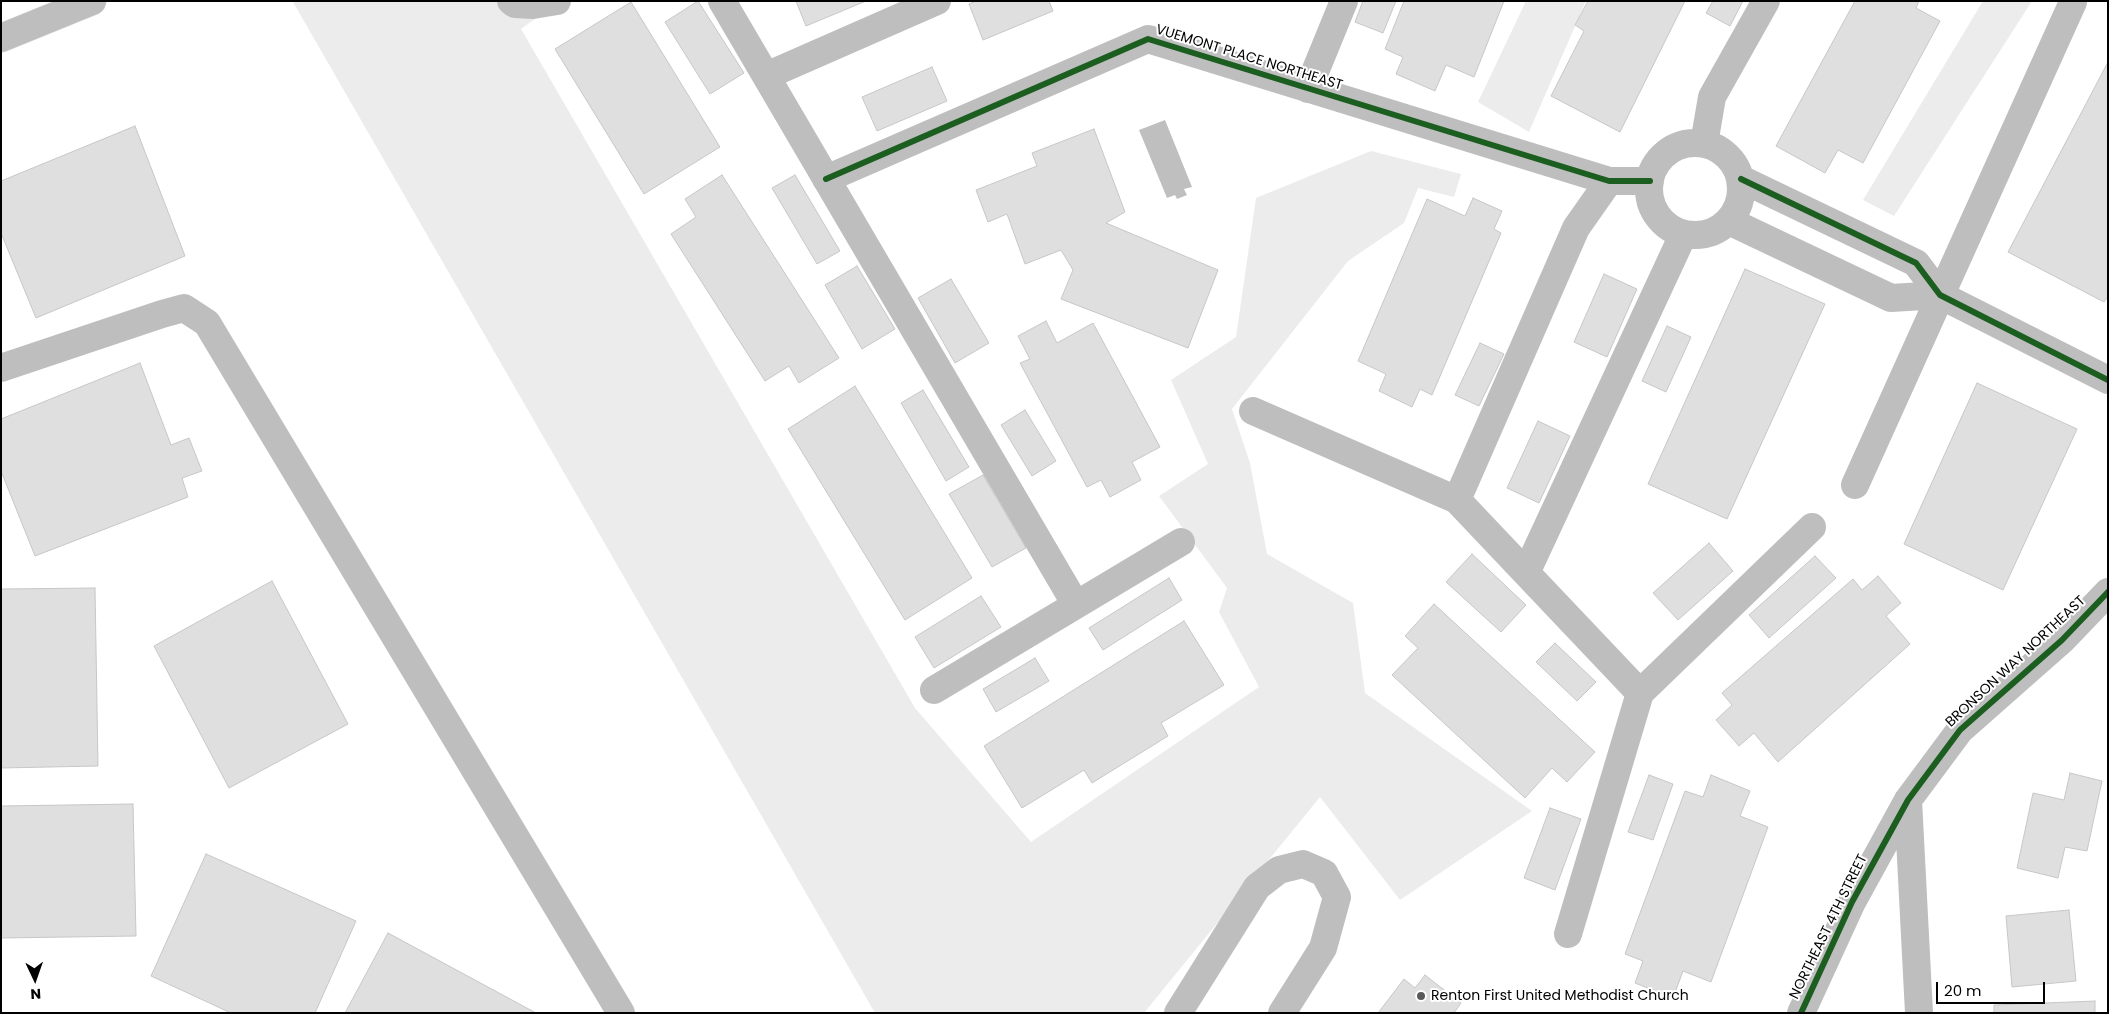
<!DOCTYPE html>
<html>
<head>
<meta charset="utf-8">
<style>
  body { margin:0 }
  #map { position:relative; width:2109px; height:1014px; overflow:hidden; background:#fff; font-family:Poppins,sans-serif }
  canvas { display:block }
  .frame { position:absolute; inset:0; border:2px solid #000; pointer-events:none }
  .north { position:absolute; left:10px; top:954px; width:50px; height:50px; -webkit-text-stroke:4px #fff; paint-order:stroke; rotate:177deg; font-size:14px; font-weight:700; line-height:20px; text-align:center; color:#000 }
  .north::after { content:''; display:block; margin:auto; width:18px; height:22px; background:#000; clip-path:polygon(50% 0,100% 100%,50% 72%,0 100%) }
  .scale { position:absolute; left:1936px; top:982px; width:109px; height:22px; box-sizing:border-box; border:2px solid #000; border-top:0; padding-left:6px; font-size:15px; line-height:18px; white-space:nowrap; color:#000; -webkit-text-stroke:4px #fff; paint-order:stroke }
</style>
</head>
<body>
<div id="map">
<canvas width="2109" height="1014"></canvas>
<div class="frame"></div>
<div class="north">N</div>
<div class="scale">20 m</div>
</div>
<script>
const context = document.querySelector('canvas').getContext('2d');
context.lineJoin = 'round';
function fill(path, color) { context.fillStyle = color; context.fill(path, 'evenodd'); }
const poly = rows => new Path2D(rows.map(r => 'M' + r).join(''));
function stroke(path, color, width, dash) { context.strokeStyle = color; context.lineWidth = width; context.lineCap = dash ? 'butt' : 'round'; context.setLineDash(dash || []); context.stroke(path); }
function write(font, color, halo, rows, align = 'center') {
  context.font = font + ' Poppins,sans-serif'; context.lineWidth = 4; context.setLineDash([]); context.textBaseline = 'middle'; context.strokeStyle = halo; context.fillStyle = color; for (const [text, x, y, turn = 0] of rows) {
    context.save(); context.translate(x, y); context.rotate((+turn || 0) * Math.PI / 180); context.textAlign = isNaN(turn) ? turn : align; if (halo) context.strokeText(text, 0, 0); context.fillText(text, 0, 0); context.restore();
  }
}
fill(poly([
  [295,1,560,1,521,29,915,708,1031,842,1259,687,1219,612,1227,588,1159,496,1208,464,1171,380,1236,337,1256,198,1371,151,1461,174,1454,197,1418,188,1404,223,1348,261,1232,409,1250,463,1267,554,1353,603,1365,693,1532,811,1400,900,1320,797,1144,1013,875,1013,293,2],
  [1526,1,1586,1,1529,132,1478,102],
  [1983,1,2032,1,1894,216,1863,200]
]), '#ececec');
fill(poly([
  [1165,120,1192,187,1184,189,1187,195,1177,199,1175,195,1167,198,1139,130]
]), '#bfbfbf');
const building = poly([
  [698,1,744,73,710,94,665,22,698,1],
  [796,1,866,1,806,26,796,1],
  [976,1,1049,1,1053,11,983,40,969,4,976,1],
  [1363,1,1396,1,1383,33,1355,22,1363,1],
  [1404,1,1504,1,1474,77,1446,65,1435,91,1396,74,1403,57,1385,49,1404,1],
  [1588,1,1685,1,1620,132,1551,96,1584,31,1575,25,1588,1],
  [1713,1,1743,1,1730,26,1706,13,1713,1],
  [1855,1,1919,1,1916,8,1940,21,1863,163,1838,150,1825,173,1776,146,1855,1],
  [631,2,720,147,644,194,555,49,631,2],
  [2108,62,2108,296,2104,302,2008,252,2108,62],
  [932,67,947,101,877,131,862,97,932,67],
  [135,126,185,256,36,318,1,233,1,181,135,126],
  [1094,129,1125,212,1106,223,1218,270,1188,348,1061,299,1073,270,1061,250,1025,264,1007,214,988,222,976,190,1037,166,1032,153,1094,129],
  [722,175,839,358,799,383,789,366,765,381,671,234,696,217,685,199,722,175],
  [795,175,840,251,817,264,772,188,795,175],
  [1473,198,1502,211,1494,229,1501,233,1432,395,1420,389,1412,407,1379,391,1386,374,1358,361,1427,199,1465,216,1473,198],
  [857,266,895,329,862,349,825,285,857,266],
  [1745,269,1825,304,1727,519,1648,484,1745,269],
  [1604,274,1637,289,1607,357,1574,342,1604,274],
  [951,279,989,343,955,363,918,298,951,279],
  [1046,321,1057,343,1093,323,1160,447,1132,462,1141,480,1110,497,1101,480,1087,487,1020,363,1030,359,1018,336,1046,321],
  [1667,326,1691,337,1666,392,1642,381,1667,326],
  [1480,343,1504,354,1479,406,1455,395,1480,343],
  [140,363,171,445,189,438,202,471,182,478,188,497,35,556,1,471,1,419,140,363],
  [1977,383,2077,429,2003,590,1904,544,1977,383],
  [855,386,972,578,905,620,788,429,855,386],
  [923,390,969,467,946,481,901,403,923,390],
  [1025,410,1056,461,1032,476,1001,425,1025,410],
  [1538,421,1570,436,1539,503,1507,488,1538,421],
  [983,475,1026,548,992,567,949,494,983,475],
  [1709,543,1733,571,1678,620,1653,593,1709,543],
  [1472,554,1526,605,1501,632,1446,582,1472,554],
  [1815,556,1836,578,1769,638,1749,615,1815,556],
  [1878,576,1901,603,1886,616,1910,644,1778,762,1754,733,1739,746,1716,720,1732,705,1722,693,1853,579,1862,590,1878,576],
  [1169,578,1182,600,1103,650,1089,628,1169,578],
  [272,581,348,724,229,788,154,646,272,581],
  [95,588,98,766,1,768,1,589,95,588],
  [981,596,1001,627,934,668,915,637,981,596],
  [1434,604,1595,752,1567,782,1552,768,1525,798,1392,675,1418,648,1405,636,1434,604],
  [1184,621,1224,685,1161,723,1168,736,1092,783,1084,770,1022,808,984,746,1184,621],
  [1555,643,1596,682,1577,701,1536,662,1555,643],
  [1035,658,1049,681,996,712,983,689,1035,658],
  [2070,773,2102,781,2087,851,2065,847,2058,878,2017,868,2033,793,2064,800,2070,773],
  [1649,775,1673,784,1653,840,1628,832,1649,775],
  [1711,775,1750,791,1740,816,1768,827,1711,982,1683,971,1673,998,1635,983,1643,961,1625,954,1685,791,1703,797,1711,775],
  [133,804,136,936,1,938,1,806,133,804],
  [1550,808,1581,819,1555,890,1524,878,1550,808],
  [206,854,356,921,315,1013,231,1013,151,976,206,854],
  [2069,910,2076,981,2012,987,2006,916,2069,910],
  [388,933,536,1013,345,1013,388,933],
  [1425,975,1461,1003,1454,1013,1378,1013,1404,979,1415,988,1425,975],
  [2095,1001,2095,1013,1994,1013,1994,1005,2095,1001]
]);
fill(building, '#dfdfdf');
stroke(building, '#c7c7c7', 1);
const major = poly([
  [1,38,92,1]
]);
stroke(major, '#dbdbdb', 29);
stroke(poly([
  [511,1,515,4,533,5,557,1],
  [722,1,1076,605],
  [766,76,937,1],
  [1308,89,1344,1],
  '1649 189a46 46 0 1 1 92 0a46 46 0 1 1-92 0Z',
  [1704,144,1712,97,1766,1],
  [826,179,1148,39,1609,181,1650,181],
  [1741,179,1916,263,1940,295,2108,380],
  [1729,221,1891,298,1940,295],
  [1,368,162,314,184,308,207,323,621,1013],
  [1253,411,1457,500,1640,693],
  [1855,485,2073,2],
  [1457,500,1576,228,1609,181],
  [1526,573,1683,235],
  [934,690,1181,542],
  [1908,800,1919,1013],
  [1568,934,1640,693,1812,527],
  [1178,1013,1257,887,1279,870,1303,864,1324,873,1337,897,1323,948,1282,1013],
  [1801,1013,1852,902,1908,800,1960,730,2062,640,2108,592]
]), '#bebebe', 28);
stroke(major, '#bebebe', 28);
stroke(poly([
  [826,179,1148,39,1609,181,1650,181],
  [1741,179,1916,263,1940,295,2108,380],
  [1801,1013,1852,902,1908,800,1960,730,2062,640,2108,592]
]), '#1b5e20', 6);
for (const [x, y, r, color] of [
  [1421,996,5,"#595959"]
]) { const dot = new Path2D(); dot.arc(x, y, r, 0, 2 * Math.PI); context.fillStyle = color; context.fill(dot); stroke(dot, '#fff', 2); }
write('14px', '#000', '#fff', [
  ["VUEMONT PLACE NORTHEAST",1249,58,17],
  ["BRONSON WAY NORTHEAST",2016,662,-43],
  ["NORTHEAST 4TH STREET",1829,927,-64]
]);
write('14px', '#000', '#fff', [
  ["Renton First United Methodist Church",1431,996]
], 'left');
</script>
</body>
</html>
